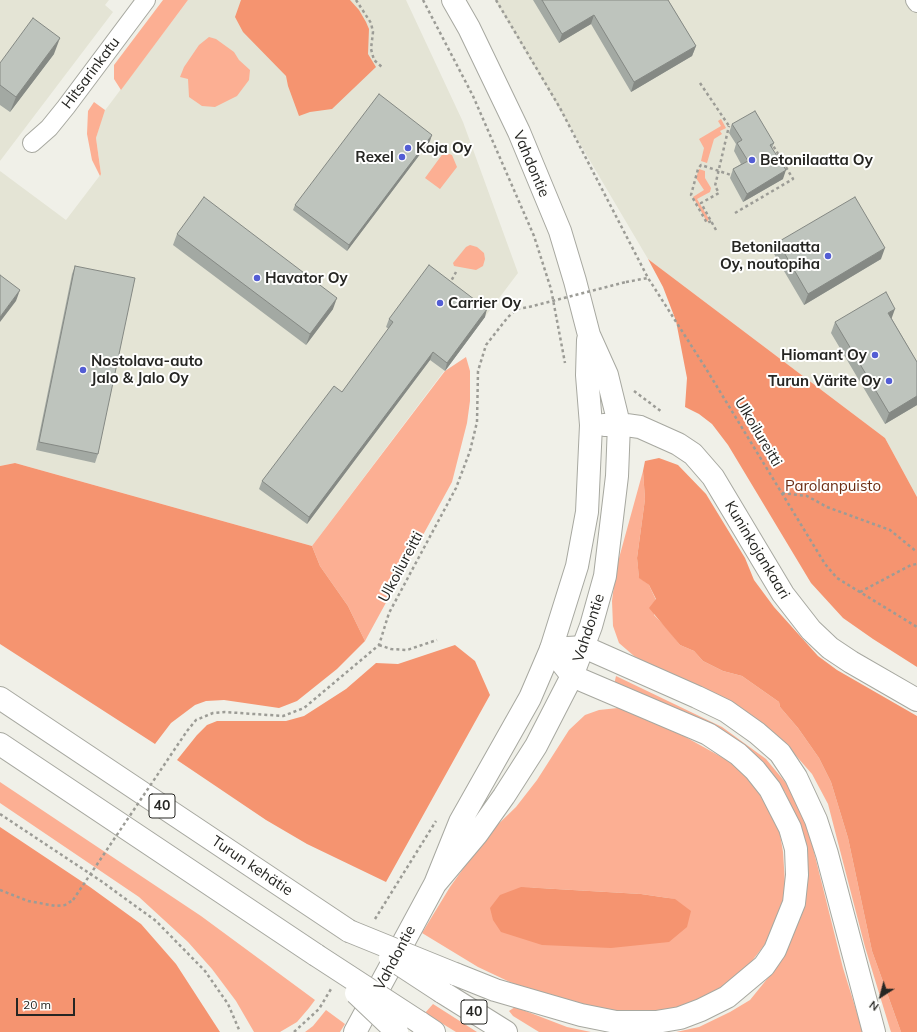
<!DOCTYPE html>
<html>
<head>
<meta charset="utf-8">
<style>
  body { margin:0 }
  #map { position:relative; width:917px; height:1032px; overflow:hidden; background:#f0f0e8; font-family:Mulish,sans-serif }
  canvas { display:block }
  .north { position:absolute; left:861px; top:976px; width:40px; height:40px; -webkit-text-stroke:3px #fffffe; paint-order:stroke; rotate:216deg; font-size:11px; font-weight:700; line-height:16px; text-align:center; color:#262623 }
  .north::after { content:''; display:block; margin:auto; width:14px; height:18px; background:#262623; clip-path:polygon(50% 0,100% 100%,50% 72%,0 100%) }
  .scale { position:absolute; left:16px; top:998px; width:59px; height:18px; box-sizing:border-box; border:2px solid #262623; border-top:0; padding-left:5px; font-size:12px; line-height:14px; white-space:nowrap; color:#262623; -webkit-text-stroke:3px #fffffe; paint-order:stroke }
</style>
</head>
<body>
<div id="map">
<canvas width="917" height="1032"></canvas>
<div class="north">N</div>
<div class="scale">20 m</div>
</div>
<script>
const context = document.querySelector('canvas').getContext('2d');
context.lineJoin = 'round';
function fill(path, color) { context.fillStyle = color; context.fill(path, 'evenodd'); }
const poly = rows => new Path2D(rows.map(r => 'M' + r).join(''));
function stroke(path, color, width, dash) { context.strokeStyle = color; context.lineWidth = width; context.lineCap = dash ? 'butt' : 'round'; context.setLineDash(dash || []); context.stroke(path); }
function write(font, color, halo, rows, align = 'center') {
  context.font = font + ' Mulish,sans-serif'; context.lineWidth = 4; context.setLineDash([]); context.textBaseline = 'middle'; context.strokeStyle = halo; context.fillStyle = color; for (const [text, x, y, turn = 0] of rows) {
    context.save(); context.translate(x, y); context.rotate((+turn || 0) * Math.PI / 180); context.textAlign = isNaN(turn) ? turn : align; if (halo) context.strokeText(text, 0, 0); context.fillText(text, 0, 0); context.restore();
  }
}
fill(poly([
  [0,0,109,0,105,5,113,12,0,161],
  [188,0,406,0,463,122,518,273,312,546,15,463,0,466,0,171,66,220,101,174,96,138,103,113],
  [495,0,917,0,917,497,885,438,648,259]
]), '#e4e4d5');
fill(poly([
  [163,0,188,0,121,90,114,79,114,65],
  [209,37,216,39,234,52,239,60,250,70,249,80,237,96,215,107,202,106,189,97,188,79,180,77,184,67,199,45],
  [94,102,105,110,96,138,101,174,100,176,92,160,87,134,88,111],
  [721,119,726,128,720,131,722,134,714,139,707,163,701,161,704,148,699,139,721,126,718,121],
  [444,152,452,155,457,167,440,189,425,178],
  [699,169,705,171,705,178,711,188,710,192,697,199,709,219,707,222,693,197,704,190,696,178],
  [470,245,477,247,484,253,485,259,483,266,476,270,454,266,453,263,466,247],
  [466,357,470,371,470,401,467,423,452,482,365,641,348,606,320,566,312,546,445,371],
  [643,471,645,499,637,558,639,577,649,585,656,600,654,615,666,627,680,645,694,651,703,661,723,671,742,676,779,702,780,707,798,728,819,758,831,782,848,838,872,951,901,1032,891,1032,890,1029,865,947,828,804,812,774,783,741,741,710,657,669,634,656,619,643,613,626,612,601,616,569],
  [616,676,722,727,766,759,790,788,807,824,843,968,863,1032,676,1032,699,1027,730,1012,750,1000,780,963,795,926,800,826,785,792,775,779,614,685],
  [618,708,655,720,734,764,753,783,779,828,783,852,785,883,783,901,766,943,752,961,724,987,674,1011,624,1014,545,995,514,984,478,967,422,933,450,887,488,834,516,807,537,780,569,730,585,715,599,710],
  [521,887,641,894,675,899],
  [0,782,201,916,315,1000,309,1008,297,1022,280,1032,254,1032,236,1001,212,969,188,942,139,897,0,803],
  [433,1004,477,1032,456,1032,425,1013],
  [515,1007,567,1027,591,1032,539,1032,513,1016,509,1011],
  [326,1010,345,1024,340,1032,305,1032,313,1026]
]), '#fcaf93');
fill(poly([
  [241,0,350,0,359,10,366,22,369,29,368,54,376,67,332,109,310,112,299,116,288,86,286,76,243,32,235,17],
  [648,259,885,438,917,497,917,667,873,639,843,618,811,583,728,445,712,424,699,414,685,407,687,378,676,321,663,287],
  [659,458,678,465,706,494,745,558,754,580,774,607,818,656,837,670,917,716,917,1032,901,1032,872,951,848,838,831,782,819,758,798,728,780,707,779,702,742,676,723,671,703,661,694,651,680,645,649,608,656,599,649,585,639,578,637,558,645,499,643,471,645,461],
  [15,463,312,546,320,566,348,606,365,641,337,669,297,701,279,708,224,700,206,701,195,705,171,723,155,744,0,644,0,466],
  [455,645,475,661,490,695,386,882,307,844,266,820,177,760,197,735,207,725,217,721,286,721,304,716,346,689,376,663,398,664],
  [0,827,90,887,141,924,176,964,220,1032,0,1032],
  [521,887,641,894,675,899,691,911,687,927,669,942,611,948,542,945,501,932,493,920,490,908,500,895]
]), '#f59470');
const minor = poly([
  [915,0,917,3],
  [32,143,49,128,66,107,146,0]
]);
const tertiary = poly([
  [604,425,619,424,640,427,678,444,693,454,713,477,783,594,811,630,830,648,851,662,917,700],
  [435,884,477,834,504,796,536,746,572,676,591,626,605,576,617,476,619,424,607,375,589,335,575,281,560,231,519,132,469,28,453,0],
  [355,1032,435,884,460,822,530,698,551,649,577,566,587,512,591,425,587,375,588,340]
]);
const trunk = poly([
  [551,649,584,647,697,697,726,711,757,733,780,753,796,777,816,820,827,854,874,1032],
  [0,698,349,931],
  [0,744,316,955],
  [455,974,495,990,581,1015,616,1022,656,1022,680,1018,701,1010,727,997,764,966,775,950,794,903,797,875,796,849,790,828,770,789,755,770,738,754,708,734,572,676,551,649],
  [442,992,506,1032],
  [419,1022,434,1032]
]);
stroke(minor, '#a7a8a0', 20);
stroke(tertiary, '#a7a8a0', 24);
stroke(trunk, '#a7a8a0', 24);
stroke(poly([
  [356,0,371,23,373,32,371,49,374,60,383,68],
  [423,0,473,96,534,236,551,289,565,363],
  [496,0,560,108,648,278,705,367,825,564,837,578,917,627],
  [700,83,729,126,734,127],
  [735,213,793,179,771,142],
  [711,221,707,223,691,195,698,169,701,165,731,175,734,174],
  [716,230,701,203,719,193,715,186,729,126],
  [626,282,648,278],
  [449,285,456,272],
  [634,391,662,412],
  [782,493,807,496,827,507,890,530,917,552],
  [860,592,911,565,917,564],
  [379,645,391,649,407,650,437,640],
  [187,731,196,720,213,713,225,712,283,716,304,708,379,645,389,613,456,488,470,451,477,422,478,371,486,345,508,317,517,309,529,307],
  [0,814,101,881,156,921,205,971,228,1004,240,1032],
  [0,890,28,901,56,906,65,905,73,900],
  [375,919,436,821],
  [294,1032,319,1009,331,989]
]), '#9c9c96', 2.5, [3, 3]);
stroke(minor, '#fff', 18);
stroke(tertiary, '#fff', 22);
stroke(trunk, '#fff', 22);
const trunkBridge = poly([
  [349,931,455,974],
  [316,955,419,1022],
  [390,958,442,992],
  [356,993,397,1032]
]);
stroke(trunkBridge, '#a7a8a0', 24, []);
stroke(poly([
  [529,307,626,282],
  [73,900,187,731]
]), '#9c9c96', 2.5, [3, 3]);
stroke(trunkBridge, '#fff', 22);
fill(poly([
  [533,0,668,0,696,46,692,56,631,92,591,24,559,43],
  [54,54,10,112,0,105,0,63],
  [732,124,774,143,772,148,783,179,743,202,730,178,733,169,741,164,734,151,736,144,729,133],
  [430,141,347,251,293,210,295,205],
  [177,234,333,309,306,345,173,245],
  [778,242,881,259,804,305,774,254],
  [75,266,98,454,95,463,36,450,72,274],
  [485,317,445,371,430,360,307,524,259,489,262,481,342,392,389,329,386,327,389,319],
  [892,319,917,362,917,405,885,424,831,333,835,322]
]), '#a3a9a3');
fill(poly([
  [594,15,591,24,559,43,562,34],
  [60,38,54,54,10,112,16,97],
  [696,46,692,56,631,92,634,82],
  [432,135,430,141,347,251,349,245],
  [786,170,783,179,743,202,747,194],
  [885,248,881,259,804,305,808,294],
  [20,290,16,301,0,322,0,317],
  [337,298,333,309,306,345,310,334],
  [487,309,485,317,445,371,447,363],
  [895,309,891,320,888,313],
  [433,352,430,360,307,524,309,517],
  [917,396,917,405,885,424,889,413]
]), '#858984');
const building = poly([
  [542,0,668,0,696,46,634,82,594,15,562,34,542,0],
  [33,18,60,38,16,97,0,85,0,63,33,18],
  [379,94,432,135,349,245,295,205,379,94],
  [755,111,774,143,770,145,786,170,747,194,733,169,748,161,737,143,742,140,732,124,755,111],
  [204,197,337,298,310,334,177,234,204,197],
  [855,197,885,248,808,294,778,242,855,197],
  [429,265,487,309,447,363,433,352,309,517,262,481,334,386,342,392,393,322,389,319,429,265],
  [75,266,135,278,98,454,39,442,75,266],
  [0,275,20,290,0,317,0,275],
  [886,292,895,309,888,313,917,362,917,396,889,413,835,322,886,292]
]);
fill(building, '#bec4bd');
stroke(building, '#858984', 1);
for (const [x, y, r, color] of [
  [408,148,4,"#535dd4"],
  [402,157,4,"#535dd4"],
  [752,160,4,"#535dd4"],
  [828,256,4,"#535dd4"],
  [257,278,4,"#535dd4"],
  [440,303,4,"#535dd4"],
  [875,355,4,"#535dd4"],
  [83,370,4,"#535dd4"],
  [889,381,4,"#535dd4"]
]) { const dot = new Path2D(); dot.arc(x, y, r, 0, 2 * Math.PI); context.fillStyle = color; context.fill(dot); stroke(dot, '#fffffe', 1.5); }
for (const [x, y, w] of [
  [162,806,26],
  [474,1012,26]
]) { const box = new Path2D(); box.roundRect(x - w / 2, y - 12, w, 24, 3); context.fillStyle = '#fffffe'; context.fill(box); stroke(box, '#262623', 1); }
write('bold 14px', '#262623', null, [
  ["40",162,806],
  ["40",474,1012]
]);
write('15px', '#262623', '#fffffe', [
  ["Hitsarinkatu",91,73,-53],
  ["Vahdontie",531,164,67],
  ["Ulkoilureitti",758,432,59],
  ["Kuninkojankaari",757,550,59],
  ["Ulkoilureitti",401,567,-62],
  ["Vahdontie",589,628,-72],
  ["Turun kehätie",252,866,34],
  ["Vahdontie",395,958,-62]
]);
write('bold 15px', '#262623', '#fffffe', [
  ["Koja Oy",416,148],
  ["Rexel",394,157,"right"],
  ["Betonilaatta Oy",760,160],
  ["Betonilaatta",820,247,"right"],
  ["Oy, noutopiha",820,264,"right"],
  ["Havator Oy",265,278],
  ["Carrier Oy",448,303],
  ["Hiomant Oy",867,355,"right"],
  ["Nostolava-auto",91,361],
  ["Jalo & Jalo Oy",91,378],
  ["Turun Värite Oy",881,381,"right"]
], 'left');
write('15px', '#6a2d14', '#fffffe', [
  ["Parolanpuisto",833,486]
]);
</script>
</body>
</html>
